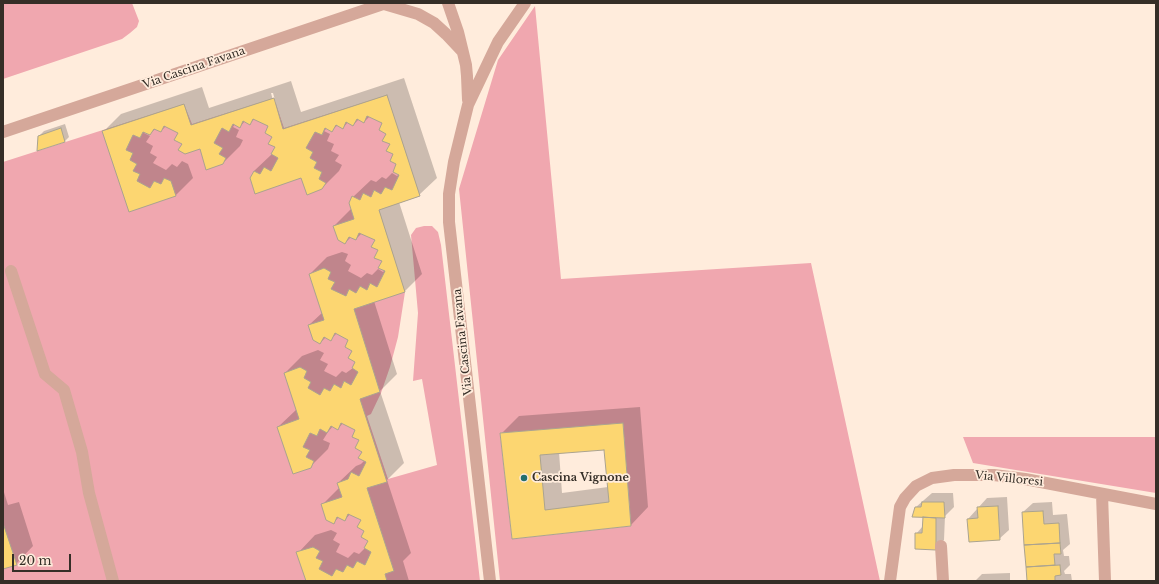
<!DOCTYPE html>
<html>
<head>
<meta charset="utf-8">
<style>
  body { margin:0 }
  #map { position:relative; width:1159px; height:584px; overflow:hidden; background:#ffecdc; font-family:"Libre Baskerville",serif }
  canvas { display:block }
  .frame { position:absolute; inset:0; border:4px solid #352e27; pointer-events:none }
  .scale { position:absolute; left:12px; top:554px; width:59px; height:18px; box-sizing:border-box; border:2px solid #352e27; border-top:0; padding-left:5px; font-size:12px; line-height:14px; white-space:nowrap; color:#352e27; -webkit-text-stroke:3px #ffecdc; paint-order:stroke }
</style>
</head>
<body>
<div id="map">
<canvas width="1159" height="584"></canvas>
<div class="frame"></div>
<div class="scale">20 m</div>
</div>
<script>
const context = document.querySelector('canvas').getContext('2d');
context.lineJoin = 'round';
function fill(path, color) { context.fillStyle = color; context.fill(path, 'evenodd'); }
const poly = rows => new Path2D(rows.map(r => 'M' + r).join(''));
function stroke(path, color, width, dash) { context.strokeStyle = color; context.lineWidth = width; context.lineCap = dash ? 'butt' : 'round'; context.setLineDash(dash || []); context.stroke(path); }
function write(font, color, halo, rows, align = 'center') {
  context.font = font + ' "Libre Baskerville",serif'; context.lineWidth = 3.5; context.setLineDash([]); context.textBaseline = 'middle'; context.strokeStyle = halo; context.fillStyle = color; for (const [text, x, y, turn = 0] of rows) {
    context.save(); context.translate(x, y); context.rotate((+turn || 0) * Math.PI / 180); context.textAlign = isNaN(turn) ? turn : align; if (halo) context.strokeText(text, 0, 0); context.fillText(text, 0, 0); context.restore();
  }
}
fill(poly([
  [3,3,132,3,139,21,137,27,130,33,122,39,3,79],
  [535,6,561,279,811,263,880,581,500,581,459,189,498,60],
  [623,424,631,526,512,539,500,433],
  [387,95,420,196,379,210,405,292,398,337,390,367,381,393,371,414,367,416,388,479,437,465,422,379,413,381,418,313,411,235,416,228,424,226,432,226,438,232,441,245,480,581,3,581,3,162,184,104,192,124,274,98,284,128],
  [963,437,1156,437,1156,493,973,463]
]), '#f0a7af');
fill(poly([
  [404,78,437,178,419,195,399,202,422,274,405,291,374,301,397,374,380,391,404,463,387,480,411,553,403,561,409,581,307,581,298,553,315,535,331,530,337,533,333,540,340,544,336,552,348,558,354,552,359,554,365,548,369,541,362,520,350,514,345,520,339,517,334,522,322,505,340,487,338,483,356,466,361,464,365,460,356,430,343,423,338,429,333,426,328,432,323,440,330,443,328,449,310,467,278,427,297,409,285,373,302,356,318,350,324,353,320,360,328,364,324,371,336,377,342,371,346,373,353,368,356,361,350,340,337,333,331,339,326,337,320,343,309,325,323,312,310,274,327,257,342,252,348,254,345,261,351,265,348,271,361,278,367,273,372,275,378,269,383,272,385,270,376,240,362,233,356,239,351,237,345,243,334,226,352,208,353,197,371,180,376,182,382,177,386,179,392,173,397,176,399,174,395,154,383,123,370,116,364,122,359,119,353,125,348,122,343,128,338,125,332,130,327,128,324,131,330,134,327,141,334,144,331,151,339,155,335,161,342,165,339,171,322,188,302,177,255,192,254,171,272,154,276,147,269,126,255,118,250,124,245,121,240,127,235,124,233,127,239,130,236,137,243,140,240,146,222,164,200,148,183,143,180,132,166,126,161,131,156,128,150,134,146,132,144,133,150,136,146,142,153,146,150,153,157,157,153,163,166,170,172,164,177,167,182,161,188,164,193,178,175,196,129,210,104,131,121,114,202,87,209,108,291,81,301,112],
  [271,93,273,93,276,104,274,104],
  [65,124,69,137,65,141,39,136,44,131],
  [640,407,648,507,631,525,513,538,501,434,519,416],
  [605,449,608,487,562,493,559,452],
  [3,489,8,505,19,502,33,546,16,564,3,568],
  [932,493,953,493,954,507,945,516,944,540,935,549,916,534,923,526,924,517,916,507],
  [1007,497,1009,530,999,539,968,519,987,498],
  [1052,502,1053,515,1067,514,1070,544,1063,550,1064,556,1069,556,1070,565,1064,571,1065,574,1071,574,1072,581,1028,581,1023,512,1033,503],
  [1010,573,1010,581,975,581,982,574]
]), '#0003');
const building = poly([
  [387,95,420,196,379,210,405,292,354,309,380,392,360,399,387,482,367,488,394,571,385,574,387,581,306,581,296,552,313,547,320,551,316,558,323,561,319,569,332,576,336,569,343,572,347,565,353,568,357,561,365,565,371,552,364,548,368,541,361,537,364,531,357,527,361,520,348,514,345,521,337,517,334,524,326,520,321,504,342,497,337,483,348,479,351,472,359,476,366,462,358,458,362,452,355,448,359,440,352,437,355,430,341,423,338,430,331,426,327,433,320,429,317,436,310,433,303,447,310,450,306,457,314,461,311,468,293,474,277,427,299,419,284,373,300,367,307,371,304,378,311,382,308,388,320,395,324,388,330,391,334,384,341,388,344,381,351,385,358,372,352,368,355,362,348,358,352,351,345,347,348,340,335,333,331,341,324,337,320,344,313,340,308,325,324,320,309,274,324,268,331,272,328,279,335,282,331,289,346,296,349,289,356,293,360,286,367,290,370,283,377,287,385,271,378,268,382,261,374,258,378,250,371,247,375,240,359,233,356,240,349,237,345,244,338,240,333,226,354,219,349,203,352,196,360,200,363,193,371,197,374,190,381,194,385,187,392,190,399,175,393,172,396,164,390,161,393,154,386,151,390,144,382,141,386,134,379,130,382,123,367,116,364,123,357,119,353,126,346,122,343,129,336,125,332,132,325,128,322,135,315,132,306,148,313,152,310,158,317,162,314,168,322,172,319,179,326,183,322,189,307,195,301,178,255,194,250,178,254,171,260,174,264,167,271,171,278,158,271,154,275,147,268,144,272,137,265,133,268,126,253,119,250,125,243,121,240,128,233,124,229,132,222,128,214,143,223,148,219,154,226,158,223,164,206,170,200,149,185,154,178,150,182,144,174,140,178,133,164,126,161,132,154,129,150,135,143,132,140,138,133,135,126,150,133,153,130,160,137,164,133,171,140,174,137,181,150,188,154,181,161,184,164,178,171,181,176,196,129,212,102,131,184,104,191,125,274,98,283,129,387,95],
  [61,128,65,142,37,151,38,136,61,128],
  [623,423,631,526,512,539,500,433,623,423],
  [604,450,609,502,545,510,540,455,604,450],
  [922,502,944,502,945,518,912,517,915,507,921,507,922,502],
  [998,506,1000,540,969,542,967,519,978,518,977,507,998,506],
  [1043,511,1044,524,1059,523,1060,543,1024,545,1022,512,1043,511],
  [923,517,936,518,936,550,915,549,915,533,922,533,923,517],
  [3,523,17,565,3,569,3,523],
  [1060,543,1061,554,1054,554,1055,565,1026,567,1024,545,1060,543],
  [1060,565,1061,575,1055,576,1055,581,1027,581,1026,567,1060,565]
]);
fill(building, '#fcd671');
stroke(building, '#aba38f', 1);
stroke(poly([
  [11,271,45,374,64,390,82,452,89,493,113,581]
]), '#d5a89a', 12);
stroke(poly([
  [448,3,458,32,466,65,467,76,468,100],
  [384,4,418,14,434,23,446,34,462,51],
  [3,132,386,3],
  [1102,494,1105,581],
  [941,546,943,581],
  [490,581,449,222,449,194,454,162,468,105,498,42,525,3],
  [890,581,900,507,905,498,916,486,932,478,954,475,994,475,1025,479,1156,504]
]), '#d5a89a', 12);
for (const [x, y, r, color] of [
  [524,478,4,"#246f6d"]
]) { const dot = new Path2D(); dot.arc(x, y, r, 0, 2 * Math.PI); context.fillStyle = color; context.fill(dot); stroke(dot, '#ffecdc', 1.5); }
write('11px', '#352e27', '#ffecdc', [
  ["Via Cascina Favana",194,68,-19],
  ["Via Cascina Favana",463,342,-96],
  ["Via Villoresi",1009,479,6]
]);
write('bold 11px', '#352e27', '#ffecdc', [
  ["Cascina Vignone",532,478]
], 'left');
</script>
</body>
</html>
